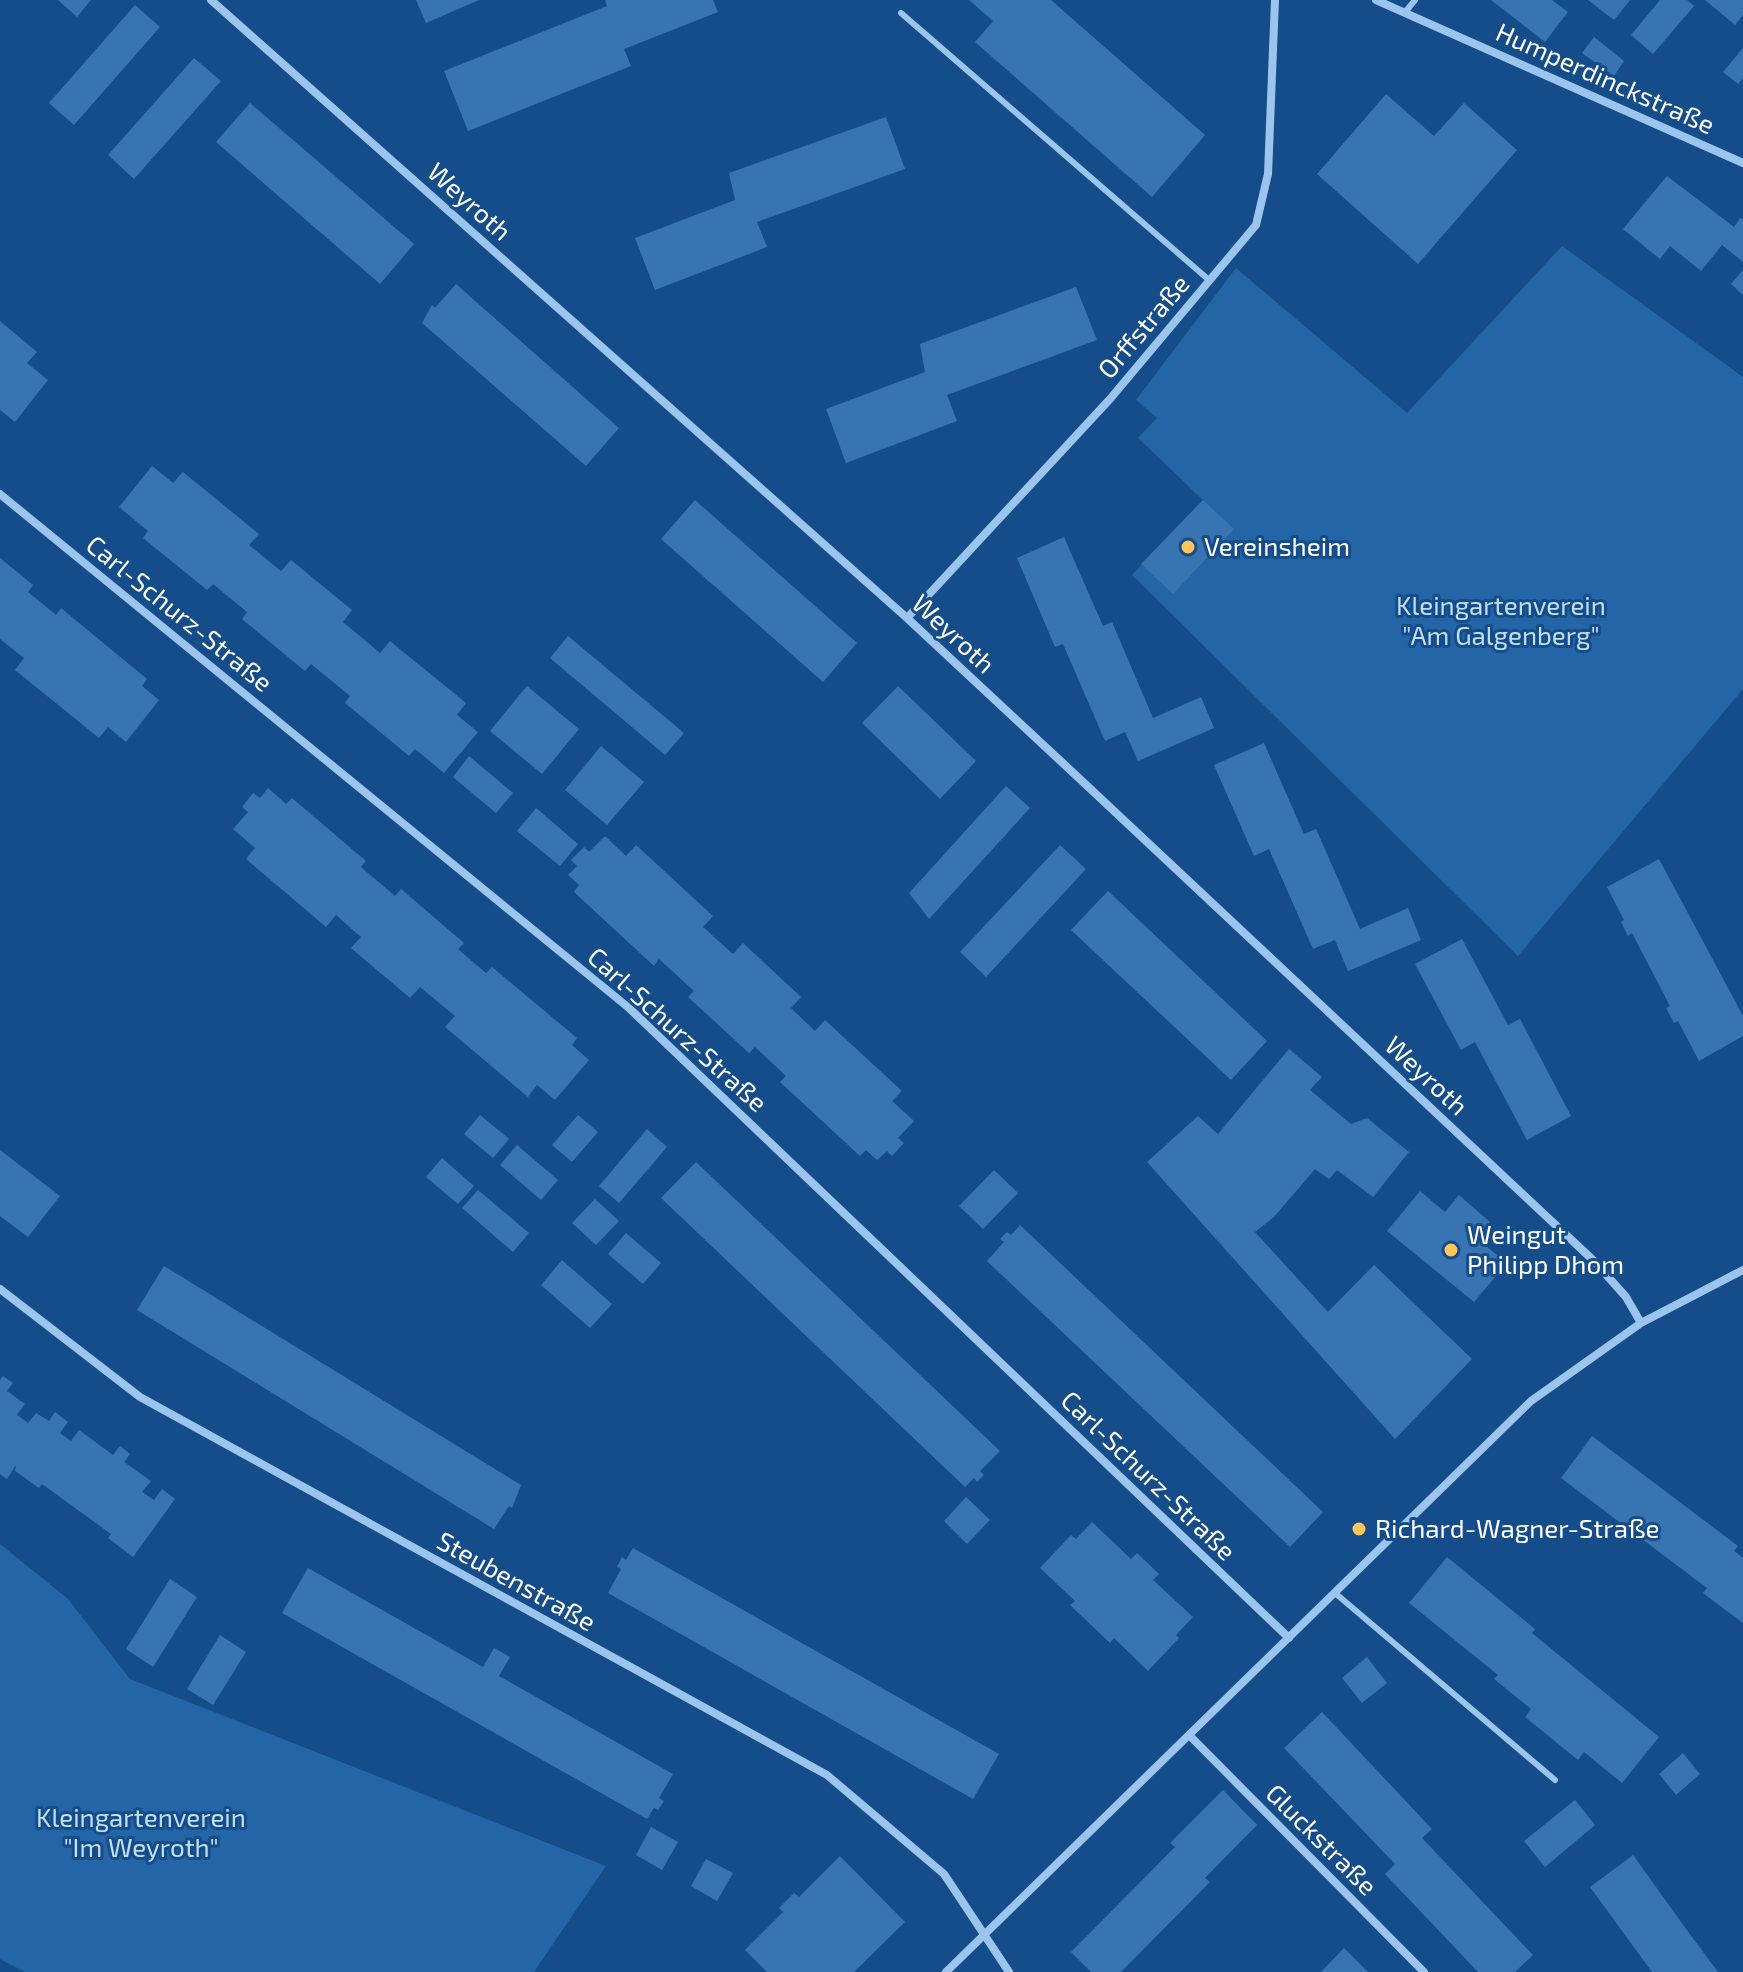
<!DOCTYPE html>
<html>
<head>
<meta charset="utf-8">
<style>
  body { margin:0 }
  canvas { display:block; background:#144d89 }
</style>
</head>
<body>
<canvas width="1743" height="1972"></canvas>
<script>
const context = document.querySelector('canvas').getContext('2d');
context.lineJoin = 'round';
function fill(path, color) { context.fillStyle = color; context.fill(path, 'evenodd'); }
const poly = rows => new Path2D(rows.map(r => 'M' + r).join(''));
function stroke(path, color, width, dash) { context.strokeStyle = color; context.lineWidth = width; context.lineCap = dash ? 'butt' : 'round'; context.setLineDash(dash || []); context.stroke(path); }
function write(font, color, halo, rows, align = 'center') {
  context.font = font + ' "Exo 2",sans-serif'; context.lineWidth = 6; context.setLineDash([]); context.textBaseline = 'middle'; context.strokeStyle = halo; context.fillStyle = color; for (const [text, x, y, turn = 0] of rows) {
    context.save(); context.translate(x, y); context.rotate((+turn || 0) * Math.PI / 180); context.textAlign = isNaN(turn) ? turn : align; if (halo) context.strokeText(text, 0, 0); context.fillText(text, 0, 0); context.restore();
  }
}
fill(poly([
  [1562,246,1743,377,1743,689,1518,956,1132,575,1203,500,1138,438,1157,418,1136,400,1236,268,1407,413],
  [0,1544,68,1599,130,1679,606,1866,534,1972,25,1972,0,1959]
]), '#2365a7');
fill(poly([
  [58,0,91,0,77,17],
  [416,0,479,0,426,23],
  [605,0,713,0,718,12,624,49,631,66,468,131,444,71,607,6],
  [969,0,1051,0,1205,135,1152,197,975,42,993,21],
  [1491,0,1552,0,1568,12,1545,42],
  [1588,0,1630,0,1614,20],
  [1660,0,1687,0,1694,6,1653,54,1631,35],
  [1705,0,1743,0,1743,15,1735,25],
  [135,5,160,27,74,125,49,103],
  [1594,37,1624,61,1614,76,1582,53],
  [1743,48,1743,78,1738,84,1723,72],
  [194,58,221,81,134,179,108,155],
  [1386,94,1434,136,1464,103,1517,150,1418,264,1317,174],
  [250,103,414,244,380,284,216,142],
  [886,117,905,169,757,222,767,247,655,290,635,238,735,200,729,173],
  [1667,176,1734,227,1740,218,1743,219,1743,262,1722,245,1701,271,1670,246,1660,259,1623,229],
  [1743,270,1743,295,1731,284],
  [456,284,619,428,586,466,422,323,432,305,435,308],
  [1076,287,1097,340,947,395,957,421,846,463,826,409,925,372,920,344],
  [0,321,37,352,27,363,48,380,15,422,0,410],
  [152,466,173,483,183,472,259,534,249,545,281,571,291,560,352,610,343,622,361,637,380,653,390,641,466,703,457,715,478,732,444,773,415,749,409,756,345,703,350,696,311,664,305,671,242,619,247,612,213,584,207,590,143,538,148,531,119,507],
  [695,500,857,643,823,682,661,539],
  [1203,500,1234,529,1173,594,1141,564],
  [1064,537,1103,626,1112,622,1153,718,1201,697,1214,728,1138,761,1125,732,1105,741,1063,644,1055,647,1017,558],
  [0,558,33,585,28,592,56,615,61,608,147,679,142,686,159,700,126,742,108,727,99,738,15,670,24,658,0,639],
  [568,636,684,733,665,755,550,658],
  [527,686,579,729,542,774,490,731],
  [898,686,976,761,940,799,862,723],
  [1264,743,1304,834,1316,829,1360,929,1408,908,1421,940,1348,971,1335,940,1313,949,1269,849,1254,856,1214,765],
  [601,746,644,782,607,825,565,790],
  [469,756,513,793,496,813,453,777],
  [1006,786,1030,808,929,919,909,893],
  [268,788,286,804,292,798,366,861,361,867,395,896,401,889,464,943,458,949,486,973,492,967,577,1038,572,1045,589,1060,555,1100,537,1085,528,1097,445,1027,455,1016,420,987,410,998,351,948,361,937,336,915,326,927,246,859,255,848,233,829,248,812,242,807,253,793,260,798],
  [536,808,578,844,560,866,517,831],
  [605,836,626,856,636,845,713,916,703,927,733,954,743,943,801,997,791,1008,815,1031,825,1020,902,1091,892,1101,914,1121,898,1138,904,1143,892,1156,887,1151,877,1160,866,1150,860,1156,780,1082,786,1076,755,1047,749,1053,688,997,694,991,659,959,654,966,574,892,579,885,568,875,577,866,571,860,584,847,589,852],
  [1060,845,1086,869,986,977,960,952],
  [1659,859,1743,1016,1743,1036,1699,1061,1678,1021,1674,1023,1666,1008,1670,1006,1632,933,1628,936,1621,922,1624,920,1607,887],
  [1108,891,1267,1041,1231,1080,1071,930],
  [1462,939,1508,1025,1520,1019,1571,1116,1527,1140,1475,1042,1461,1050,1415,964],
  [1289,1049,1322,1077,1310,1090,1351,1124,1367,1118,1409,1152,1373,1197,1337,1170,1329,1179,1315,1169,1274,1217,1255,1232,1328,1312,1374,1265,1472,1359,1395,1439,1147,1162,1198,1116,1218,1134],
  [480,1115,509,1139,493,1158,464,1134],
  [578,1115,598,1132,572,1162,552,1145],
  [647,1129,667,1147,619,1203,599,1186],
  [517,1145,558,1180,541,1200,500,1165],
  [0,1150,60,1196,28,1237,0,1216],
  [442,1158,474,1186,458,1204,426,1177],
  [696,1162,1000,1451,980,1471,984,1475,977,1482,974,1478,965,1487,661,1198],
  [994,1170,1018,1193,983,1229,959,1206],
  [478,1190,529,1233,513,1252,462,1208],
  [1420,1191,1445,1212,1459,1195,1490,1222,1476,1238,1507,1263,1474,1302,1387,1231],
  [595,1199,619,1221,596,1245,572,1223],
  [1020,1225,1323,1512,1290,1547,987,1261,1004,1242,1000,1239,1007,1232,1011,1235],
  [626,1233,661,1263,643,1284,608,1254],
  [562,1260,612,1304,590,1328,541,1285],
  [164,1266,521,1485,512,1508,509,1506,494,1529,137,1310],
  [3,1376,13,1383,7,1391,25,1404,17,1415,28,1423,36,1413,49,1421,55,1412,68,1422,60,1433,71,1441,79,1430,113,1455,120,1446,130,1454,124,1462,151,1481,142,1492,154,1500,162,1489,175,1499,133,1557,108,1538,111,1534,42,1484,39,1488,15,1471,16,1465,7,1479,0,1474,0,1380],
  [1592,1436,1738,1546,1734,1551,1743,1558,1743,1623,1703,1593,1707,1588,1561,1478],
  [966,1497,990,1520,967,1544,944,1521],
  [1092,1522,1131,1559,1137,1553,1159,1574,1153,1580,1193,1617,1176,1635,1179,1638,1148,1671,1114,1638,1110,1643,1070,1605,1075,1601,1040,1568,1071,1535,1076,1539],
  [633,1548,999,1754,973,1799,608,1593,621,1569,617,1567,622,1557,626,1560],
  [1447,1557,1535,1629,1532,1633,1659,1737,1622,1783,1584,1752,1578,1760,1525,1717,1531,1709,1494,1679,1498,1675,1409,1603],
  [308,1568,483,1667,494,1648,510,1657,499,1676,673,1774,659,1798,664,1801,658,1810,654,1808,647,1819,282,1613],
  [170,1579,197,1597,153,1667,126,1649],
  [220,1635,246,1652,213,1705,187,1689],
  [1367,1657,1387,1683,1362,1703,1342,1678],
  [1322,1712,1432,1829,1422,1838,1533,1955,1515,1972,1478,1972,1385,1874,1395,1864,1284,1748],
  [1683,1753,1700,1774,1676,1795,1659,1774],
  [1223,1790,1257,1825,1205,1878,1210,1882,1121,1972,1091,1972,1071,1952,1175,1847,1170,1843],
  [1575,1800,1595,1825,1545,1867,1524,1841],
  [651,1827,678,1842,662,1870,636,1855],
  [1633,1855,1689,1933,1718,1972,1652,1972,1590,1887],
  [840,1856,905,1922,854,1972,767,1972,745,1950,783,1912,779,1908,794,1893,799,1897],
  [706,1859,733,1873,717,1901,691,1886],
  [1344,1948,1368,1972,1321,1972]
]), '#3874b1');
stroke(poly([
  [1406,11,1415,0],
  [901,13,1209,280],
  [1335,1593,1555,1780]
]), '#9bc5ef', 6);
stroke(poly([
  [211,0,907,618,1082,781,1594,1261,1626,1297,1641,1323],
  [1376,0,1743,163],
  [0,494,629,1008,1289,1638],
  [907,618,1110,399,1256,225,1268,174,1275,0],
  [0,1289,140,1397,827,1775,944,1874,1009,1972],
  [1190,1736,1424,1972],
  [946,1972,1531,1401,1641,1323,1743,1270]
]), '#9bc5ef', 8);
for (const [x, y, r, color] of [
  [1188,547,8,"#ffc759"],
  [1451,1250,8,"#ffc759"],
  [1359,1529,8,"#ffc759"]
]) { const dot = new Path2D(); dot.arc(x, y, r, 0, 2 * Math.PI); context.fillStyle = color; context.fill(dot); stroke(dot, '#144d89', 3); }
write('26px', '#fff', '#144d89', [
  ["Humperdinckstraße",1605,79,24],
  ["Weyroth",469,202,42],
  ["Orffstraße",1144,327,-50],
  ["Carl-Schurz-Straße",179,614,39],
  ["Weyroth",953,634,43],
  ["Carl-Schurz-Straße",677,1030,42],
  ["Weyroth",1426,1076,43],
  ["Carl-Schurz-Straße",1148,1476,44],
  ["Steubenstraße",516,1582,29],
  ["Gluckstraße",1321,1840,45]
]);
write('26px', '#fff', '#144d89', [
  ["Vereinsheim",1204,547],
  ["Weingut",1467,1235],
  ["Philipp Dhom",1467,1265],
  ["Richard-Wagner-Straße",1375,1529]
], 'left');
write('26px', '#c1defb', '#144d89', [
  ["Kleingartenverein",1501,606],
  ["\"Am Galgenberg\"",1501,636],
  ["Kleingartenverein",141,1818],
  ["\"Im Weyroth\"",141,1848]
]);
</script>
</body>
</html>
